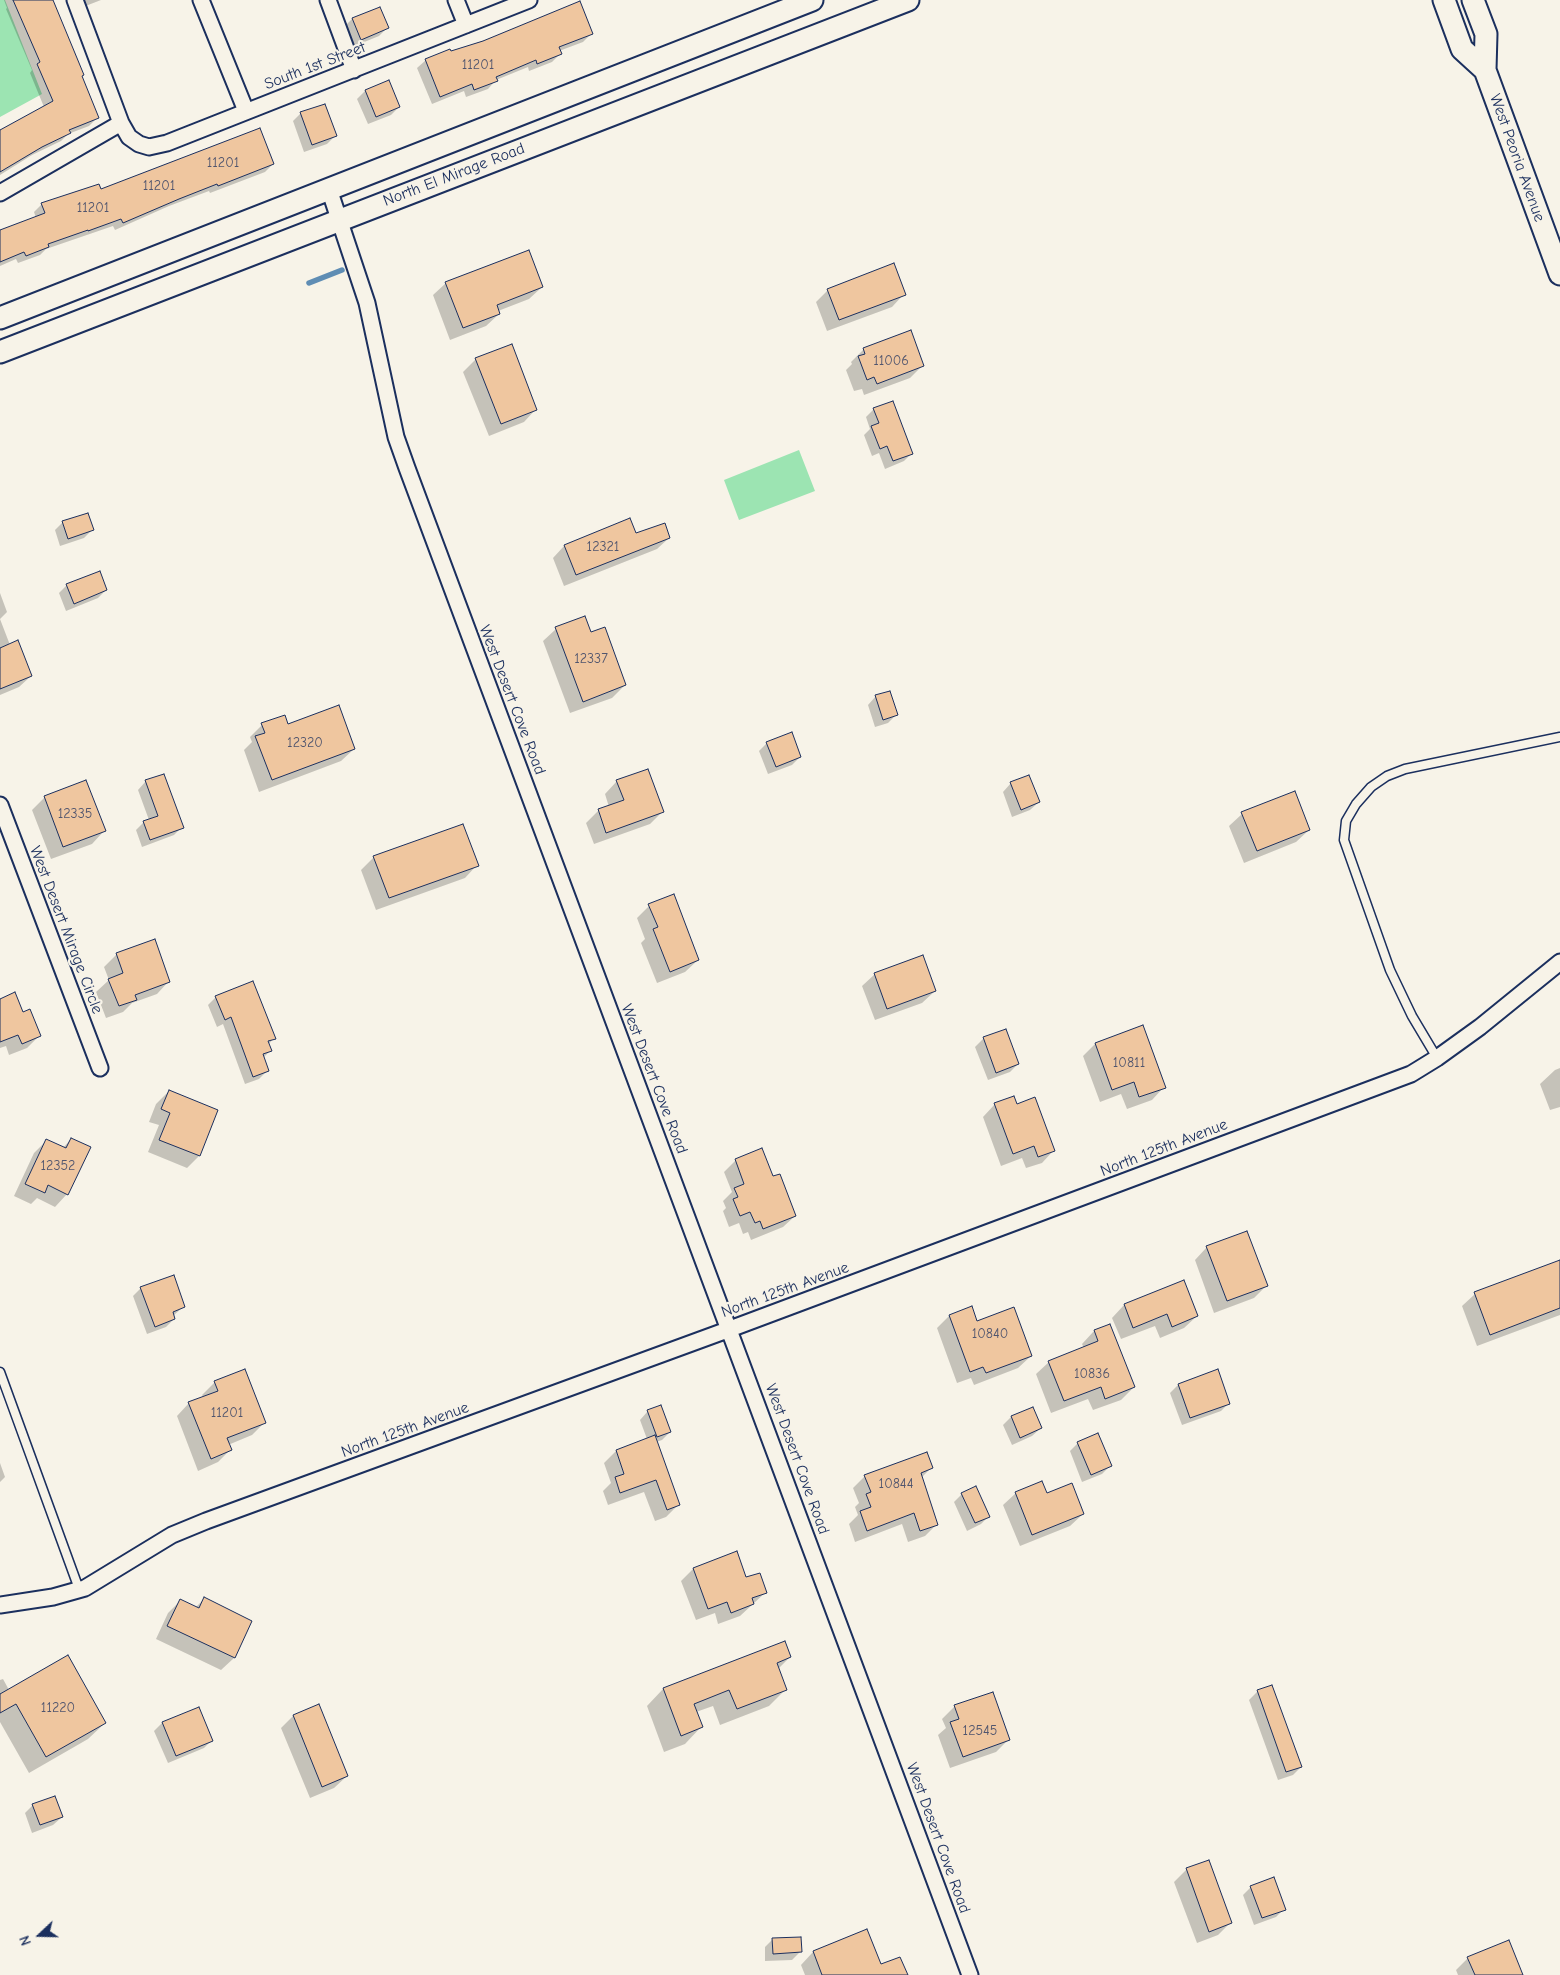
<!DOCTYPE html>
<html>
<head>
<meta charset="utf-8">
<style>
  body { margin:0 }
  #map { position:relative; width:1560px; height:1975px; overflow:hidden; background:#f7f3e8; font-family:"Comic Neue",sans-serif }
  canvas { display:block }
  .north { position:absolute; left:15px; top:1910px; width:50px; height:50px; -webkit-text-stroke:4px #f7f3e8; paint-order:stroke; rotate:249deg; font-size:14px; font-weight:700; line-height:20px; text-align:center; color:#1b2f5e }
  .north::after { content:''; display:block; margin:auto; width:18px; height:22px; background:#1b2f5e; clip-path:polygon(50% 0,100% 100%,50% 72%,0 100%) }
</style>
</head>
<body>
<div id="map">
<canvas width="1560" height="1975"></canvas>
<div class="north">N</div>
</div>
<script>
const context = document.querySelector('canvas').getContext('2d');
context.lineJoin = 'round';
function fill(path, color) { context.fillStyle = color; context.fill(path, 'evenodd'); }
const poly = rows => new Path2D(rows.map(r => 'M' + r).join(''));
function stroke(path, color, width, dash) { context.strokeStyle = color; context.lineWidth = width; context.lineCap = dash ? 'butt' : 'round'; context.setLineDash(dash || []); context.stroke(path); }
function write(font, color, halo, rows, align = 'center') {
  context.font = font + ' "Comic Neue",sans-serif'; context.lineWidth = 4.5; context.setLineDash([]); context.textBaseline = 'middle'; context.strokeStyle = halo; context.fillStyle = color; for (const [text, x, y, turn = 0] of rows) {
    context.save(); context.translate(x, y); context.rotate((+turn || 0) * Math.PI / 180); context.textAlign = isNaN(turn) ? turn : align; if (halo) context.strokeText(text, 0, 0); context.fillText(text, 0, 0); context.restore();
  }
}
fill(poly([
  [0,0,5,0,42,94,0,117],
  [799,450,815,491,739,520,724,480]
]), '#9ce4b2');
fill(poly([
  [4,0,53,0,97,118,89,126,68,134,61,141,32,155,0,175,0,133,44,107,30,73,32,70,6,9,7,8],
  [80,0,101,0,83,7],
  [379,8,387,28,379,36,352,47,344,27,352,19],
  [515,30,591,34,583,42,559,51,560,54,552,62,529,71,528,67,496,80,488,89,466,97,464,91,432,104,417,68,426,60],
  [365,91,399,107,391,115,368,124,357,99],
  [301,113,335,136,327,144,304,152,293,121],
  [273,164,265,172,210,193,209,191,169,206,115,230,113,226,46,249,40,255,18,263,16,259,0,266,0,232,36,218,34,212,42,204,100,191],
  [446,283,542,287,529,299,498,311,499,314,486,326,450,340,433,295],
  [828,290,904,294,892,307,827,331,816,302],
  [864,349,923,365,910,378,864,395,862,389,854,391,846,370,852,364,851,362],
  [476,359,536,409,524,422,489,436,463,372],
  [874,409,912,453,904,461,885,469,879,453,872,456,864,435,870,429,866,417],
  [629,520,635,534,669,538,657,549,564,586,553,558,564,546],
  [63,522,92,530,84,538,60,546,55,530],
  [67,585,106,590,98,598,66,611,59,593],
  [0,593,7,612,0,619],
  [0,619,10,645,31,676,19,687,0,695],
  [556,629,590,633,625,685,612,698,570,713,543,641],
  [876,696,896,715,888,723,875,727,868,705],
  [262,725,288,725,354,749,341,761,259,792,244,750,252,742,250,737],
  [767,743,800,757,792,765,768,774,759,751],
  [146,781,182,827,174,835,142,847,136,830,144,822,149,820,138,790],
  [617,781,662,812,650,824,594,844,586,823,599,810,609,807,605,794],
  [1011,783,1039,802,1030,810,1012,817,1003,792],
  [45,797,104,831,92,844,51,859,32,810],
  [1242,814,1309,830,1296,842,1244,863,1229,826],
  [374,857,477,865,465,878,376,910,361,870],
  [649,906,698,960,685,972,657,983,641,943,645,939,637,918],
  [154,941,169,981,157,994,132,1003,123,1012,106,1018,96,992,109,980,104,967,116,955],
  [875,974,935,991,922,1003,875,1020,862,986],
  [216,997,274,1038,268,1045,270,1051,263,1058,267,1071,259,1079,245,1084,223,1024,217,1027,208,1005],
  [0,1000,22,1014,39,1036,27,1048,9,1055,6,1046,0,1048],
  [1006,1031,1018,1064,1010,1072,988,1080,975,1047,983,1039],
  [1095,1044,1164,1087,1152,1100,1127,1109,1121,1094,1100,1102,1083,1056],
  [1560,1068,1560,1107,1550,1110,1540,1084,1555,1070],
  [169,1091,217,1111,199,1156,187,1168,148,1152,159,1125,149,1122,156,1104],
  [995,1104,1054,1150,1042,1163,1026,1168,1022,1158,1001,1166,983,1117],
  [71,1139,67,1194,55,1207,37,1198,31,1204,14,1196,34,1153,47,1140,63,1148],
  [736,1160,772,1178,795,1216,783,1227,751,1240,748,1232,743,1234,739,1223,729,1227,723,1211,726,1208,723,1201,732,1192,724,1172],
  [1207,1247,1266,1286,1254,1298,1214,1313,1195,1260],
  [1560,1266,1560,1315,1477,1346,1462,1306,1475,1294],
  [1183,1282,1197,1316,1184,1328,1160,1338,1155,1326,1121,1339,1112,1318,1124,1305],
  [141,1288,184,1306,173,1316,174,1319,166,1327,147,1334,133,1296],
  [971,1308,977,1322,1031,1356,1018,1368,974,1385,971,1378,957,1383,937,1328,949,1316],
  [1110,1325,1134,1387,1121,1400,1093,1410,1088,1399,1051,1413,1036,1374,1049,1362,1084,1348,1082,1344,1094,1331],
  [1217,1371,1229,1403,1221,1411,1182,1425,1170,1393,1178,1385],
  [215,1382,264,1423,252,1435,228,1445,230,1450,218,1462,198,1471,177,1416,189,1403,204,1398,202,1395],
  [1032,1408,1041,1428,1032,1436,1012,1445,1003,1425,1011,1417],
  [648,1411,670,1432,662,1440,656,1442,678,1505,666,1517,655,1521,644,1492,608,1505,603,1491,611,1483,604,1463,616,1451,647,1439,640,1420],
  [1078,1443,1110,1466,1102,1474,1082,1482,1070,1451],
  [0,1463,5,1477,0,1482],
  [931,1468,921,1478,937,1524,925,1536,908,1542,902,1524,855,1542,849,1524,858,1515,855,1507,859,1503,853,1488,865,1476],
  [1016,1493,1083,1514,1070,1526,1020,1546,1003,1505],
  [962,1494,989,1516,981,1524,967,1531,954,1502],
  [736,1553,746,1579,766,1592,740,1616,718,1624,715,1613,696,1620,681,1581,693,1569],
  [204,1599,251,1621,234,1658,221,1670,156,1639,168,1613,180,1601,195,1608],
  [784,1643,790,1657,778,1669,786,1689,769,1706,720,1725,713,1706,696,1712,701,1727,685,1744,664,1752,647,1706,663,1689],
  [3,1679,9,1690,105,1723,88,1739,29,1773,0,1722,0,1680],
  [1272,1686,1301,1767,1293,1775,1278,1780,1249,1700,1257,1692],
  [318,1706,347,1776,334,1788,310,1798,281,1728,293,1716],
  [955,1706,1008,1740,996,1752,950,1768,938,1735,946,1728,942,1719],
  [198,1708,212,1740,204,1748,168,1763,154,1731,162,1723],
  [33,1805,62,1817,53,1825,32,1833,25,1813],
  [1187,1869,1230,1923,1218,1935,1197,1943,1174,1882],
  [1251,1887,1284,1909,1276,1917,1254,1925,1243,1895],
  [867,1931,881,1966,906,1975,805,1975,801,1965,813,1952],
  [773,1939,800,1952,792,1960,765,1961,765,1947],
  [1468,1958,1521,1975,1458,1975,1456,1970]
]), '#0003');
stroke(poly([
  [309,283,342,270]
]), '#5f8db4', 5.5);
const building = poly([
  [13,0,53,0,84,75,82,76,99,118,69,130,71,133,42,147,0,172,0,130,53,101,37,64,40,62,13,0],
  [580,1,593,34,559,47,562,54,537,64,536,60,496,77,498,81,474,90,472,84,440,97,425,59,450,49,451,51,483,41,580,1],
  [380,7,389,28,361,40,352,18,380,7],
  [389,80,400,107,376,117,365,90,389,80],
  [325,104,337,136,312,145,300,112,325,104],
  [260,128,274,164,218,186,217,184,179,199,123,223,121,219,88,231,88,230,48,244,49,247,26,256,24,252,0,262,0,230,45,213,41,203,99,184,101,189,260,128],
  [529,250,543,287,497,305,500,314,463,328,445,282,529,250],
  [894,263,906,295,839,320,827,289,894,263],
  [911,330,924,366,877,384,874,377,867,380,858,356,865,354,863,348,911,330],
  [512,344,537,410,501,424,475,358,512,344],
  [893,401,913,454,893,461,887,446,880,449,871,426,879,423,873,408,893,401],
  [88,513,94,530,68,539,62,521,88,513],
  [630,518,636,533,665,523,670,538,576,575,564,545,630,518],
  [100,571,107,590,74,604,66,584,100,571],
  [585,616,591,632,605,627,626,685,583,702,555,627,585,616],
  [18,640,32,676,0,689,0,648,18,640],
  [890,691,898,715,883,720,875,695,890,691],
  [339,705,355,749,272,780,255,736,265,733,261,723,285,715,288,724,339,705],
  [792,732,801,757,776,767,766,742,792,732],
  [648,769,664,812,606,833,598,809,624,800,616,780,648,769],
  [164,774,184,828,150,840,143,821,158,816,145,780,164,774],
  [1029,775,1040,802,1021,810,1010,782,1029,775],
  [86,780,106,831,63,847,44,796,86,780],
  [1295,791,1310,830,1257,851,1241,812,1295,791],
  [463,824,479,866,389,898,373,856,463,824],
  [674,894,699,960,670,972,653,929,658,927,648,904,674,894],
  [155,939,170,982,135,995,137,1000,119,1006,108,979,123,973,116,953,155,939],
  [923,955,936,991,887,1009,874,973,923,955],
  [253,981,276,1039,268,1041,272,1051,263,1054,269,1071,253,1077,231,1017,225,1020,215,996,253,981],
  [15,992,23,1012,30,1009,41,1036,22,1044,18,1035,0,1042,0,999,15,992],
  [1143,1025,1166,1088,1139,1097,1134,1082,1112,1090,1095,1043,1143,1025],
  [1006,1029,1019,1064,996,1073,983,1037,1006,1029],
  [169,1090,218,1110,200,1156,159,1140,170,1113,161,1109,169,1090],
  [1014,1096,1017,1104,1035,1097,1055,1151,1038,1157,1034,1146,1013,1154,994,1103,1014,1096],
  [71,1138,91,1147,68,1195,48,1185,45,1193,25,1184,46,1139,66,1148,71,1138],
  [762,1148,773,1176,780,1174,796,1216,763,1229,760,1221,755,1223,750,1212,740,1216,733,1199,738,1197,734,1188,744,1184,735,1159,762,1148],
  [1247,1231,1268,1286,1227,1301,1206,1246,1247,1231],
  [1560,1260,1560,1308,1490,1335,1474,1292,1560,1260],
  [174,1275,185,1307,173,1312,175,1319,155,1327,140,1287,174,1275],
  [1184,1280,1198,1316,1172,1327,1167,1314,1133,1328,1124,1304,1184,1280],
  [972,1306,977,1321,1014,1307,1032,1356,986,1373,983,1367,970,1372,949,1315,972,1306],
  [1110,1324,1135,1387,1105,1399,1101,1387,1064,1401,1048,1361,1098,1341,1094,1330,1110,1324],
  [245,1369,266,1423,227,1438,232,1450,211,1459,188,1402,218,1391,214,1381,245,1369],
  [1218,1369,1230,1404,1190,1418,1178,1384,1218,1369],
  [661,1405,671,1432,657,1437,647,1410,661,1405],
  [1033,1407,1042,1428,1020,1438,1011,1416,1033,1407],
  [1098,1433,1112,1466,1091,1475,1077,1442,1098,1433],
  [655,1435,680,1505,667,1510,656,1480,620,1493,615,1477,624,1474,616,1450,655,1435],
  [927,1452,933,1468,921,1473,938,1525,920,1531,914,1513,867,1531,860,1511,871,1507,866,1494,871,1492,864,1475,927,1452],
  [1042,1481,1047,1493,1072,1483,1084,1514,1032,1535,1015,1492,1042,1481],
  [976,1486,990,1517,975,1523,961,1493,976,1486],
  [737,1551,746,1577,760,1573,767,1593,752,1598,754,1604,731,1613,727,1602,708,1609,693,1568,737,1551],
  [204,1597,252,1621,235,1658,167,1626,180,1599,199,1608,204,1597],
  [785,1641,791,1657,777,1663,787,1690,737,1709,729,1690,694,1704,703,1727,681,1736,663,1688,785,1641],
  [68,1655,106,1723,46,1757,16,1704,0,1713,0,1694,68,1655],
  [1272,1685,1302,1767,1286,1772,1257,1690,1272,1685],
  [993,1692,1010,1740,963,1757,950,1722,959,1719,954,1705,993,1692],
  [319,1704,348,1776,322,1787,293,1715,319,1704],
  [199,1707,213,1741,176,1756,162,1722,199,1707],
  [55,1796,63,1817,40,1825,32,1804,55,1796],
  [1209,1860,1232,1923,1209,1932,1186,1868,1209,1860],
  [1274,1877,1286,1910,1262,1918,1250,1886,1274,1877],
  [867,1929,881,1964,900,1957,908,1975,822,1975,813,1951,867,1929],
  [801,1937,802,1952,773,1954,772,1938,801,1937],
  [1509,1940,1523,1975,1475,1975,1467,1957,1509,1940]
]);
fill(building, '#efc69f');
stroke(building, '#1b2f5e', 1);
const lane = poly([
  [1437,1058,1412,1016,1390,970,1344,840,1346,821,1356,804,1371,787,1387,776,1405,769,1560,737],
  [0,1372,79,1589]
]);
const street = poly([
  [75,0,121,123,129,137,139,144,149,147,167,143,529,0],
  [201,0,246,111],
  [328,0,354,70],
  [456,0,466,25],
  [329,189,367,303,396,437,407,468,970,1975],
  [0,193,121,123],
  [0,805,100,1068],
  [0,1605,53,1597,85,1588,172,1535,206,1521,730,1329,1411,1074,1437,1058,1480,1027,1560,962]
]);
const secondary = poly([
  [1444,0,1462,49,1485,70],
  [1473,0,1486,34,1485,70,1560,274],
  [0,318,812,0],
  [0,352,908,0]
]);
stroke(lane, '#1b2f5e', 11);
stroke(street, '#1b2f5e', 19);
stroke(secondary, '#1b2f5e', 25);
stroke(lane, '#f7f3e8', 8);
stroke(street, '#f7f3e8', 15);
stroke(secondary, '#f7f3e8', 21);
write('14px', '#50556e', null, [
  ["11201",478,65],
  ["11201",223,163],
  ["11201",159,186],
  ["11201",93,208],
  ["11006",891,361],
  ["12321",603,547],
  ["12337",591,659],
  ["12320",305,743],
  ["12335",75,814],
  ["10811",1129,1063],
  ["12352",58,1166],
  ["10840",990,1334],
  ["10836",1092,1374],
  ["11201",227,1413],
  ["10844",896,1484],
  ["11220",58,1708],
  ["12545",980,1731]
]);
write('16px', '#1b2f5e', '#f7f3e8', [
  ["South 1st Street",315,66,-21],
  ["West Peoria Avenue",1517,158,70],
  ["North El Mirage Road",454,175,-21],
  ["West Desert Cove Road",512,700,69],
  ["West Desert Mirage Circle",66,930,69],
  ["West Desert Cove Road",654,1079,69],
  ["North 125th Avenue",1164,1148,-21],
  ["North 125th Avenue",785,1290,-20],
  ["North 125th Avenue",405,1430,-20],
  ["West Desert Cove Road",797,1459,70],
  ["West Desert Cove Road",938,1838,70]
]);
</script>
</body>
</html>
